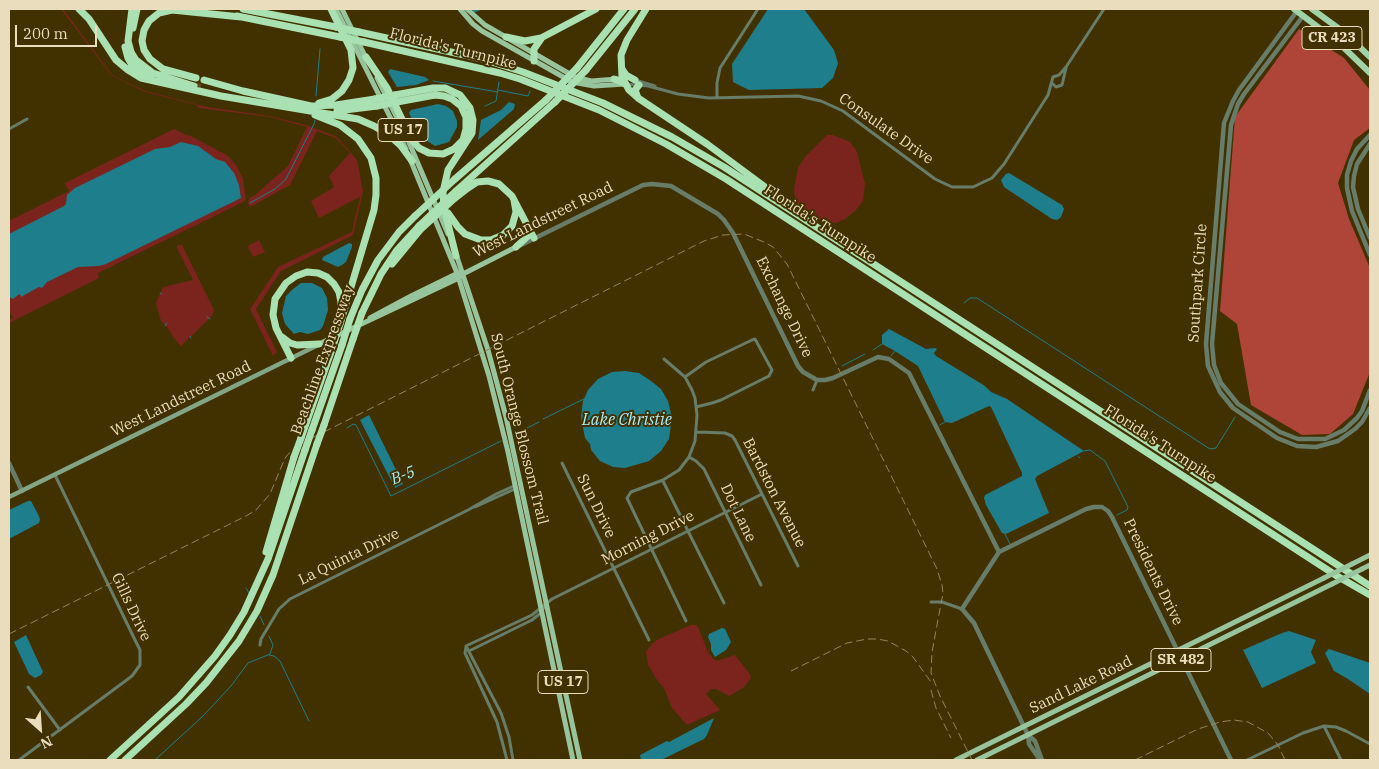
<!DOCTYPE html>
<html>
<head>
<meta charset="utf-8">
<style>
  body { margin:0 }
  #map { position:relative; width:1379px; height:769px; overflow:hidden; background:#423100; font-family:"IBM Plex Serif",serif }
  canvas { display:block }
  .frame { position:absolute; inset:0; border:10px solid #eaddbe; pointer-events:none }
  .north { position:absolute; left:15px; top:704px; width:50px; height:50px; -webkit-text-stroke:4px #423100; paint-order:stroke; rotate:154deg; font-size:14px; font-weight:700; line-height:20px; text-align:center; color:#eaddbe }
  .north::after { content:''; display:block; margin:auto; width:18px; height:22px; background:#eaddbe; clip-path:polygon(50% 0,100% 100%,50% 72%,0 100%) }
  .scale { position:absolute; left:15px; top:25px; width:82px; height:22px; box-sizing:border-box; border:2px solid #eaddbe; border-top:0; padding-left:6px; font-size:15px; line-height:18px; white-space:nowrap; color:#eaddbe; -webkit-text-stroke:4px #423100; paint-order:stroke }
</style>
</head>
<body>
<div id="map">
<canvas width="1379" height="769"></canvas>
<div class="frame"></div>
<div class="north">N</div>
<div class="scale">200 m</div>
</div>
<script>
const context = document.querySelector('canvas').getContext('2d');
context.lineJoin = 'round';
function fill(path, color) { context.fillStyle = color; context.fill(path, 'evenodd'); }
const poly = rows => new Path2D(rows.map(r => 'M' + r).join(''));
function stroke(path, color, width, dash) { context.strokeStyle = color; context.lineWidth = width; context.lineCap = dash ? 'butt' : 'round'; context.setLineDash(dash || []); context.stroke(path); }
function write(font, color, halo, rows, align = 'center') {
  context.font = font + ' "IBM Plex Serif",serif'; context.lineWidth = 4; context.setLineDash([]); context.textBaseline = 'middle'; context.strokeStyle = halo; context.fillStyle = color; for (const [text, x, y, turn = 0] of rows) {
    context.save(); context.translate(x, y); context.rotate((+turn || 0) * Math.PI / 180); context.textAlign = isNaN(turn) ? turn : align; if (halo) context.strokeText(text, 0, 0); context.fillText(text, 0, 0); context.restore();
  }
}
fill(poly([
  [61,9,63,9,112,75,145,91,207,107,269,116,309,126,337,137,357,160,363,191,353,235,281,271,256,309,277,352,273,356,250,309,278,267,352,232,360,197,319,218,311,201,334,187,329,176,350,153,336,138,317,131,290,185,250,207,248,204,249,198,255,195,288,166,307,127,270,117,199,108,197,105,145,92,111,75],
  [35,122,65,183,174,129,186,135,191,136,228,156,236,165,243,179,246,199,243,202,98,273,99,278,9,323,9,320,13,318,9,310,9,221,69,191,35,122,29,125],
  [827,135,833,135,850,142,856,150,859,160,865,184,863,201,855,211,845,219,836,223,827,222,813,218,800,207,795,199,794,189,798,168,805,157],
  [259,240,265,252,253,257,248,246],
  [178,245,182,245,214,310,211,317,181,346,173,337,168,328,161,321,156,303,163,287,193,280,177,248],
  [691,625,697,625,709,654,716,661,735,655,749,673,751,678,743,688,729,696,716,689,711,689,706,694,720,710,687,725,672,708,664,688,657,680,648,665,646,652,651,645,657,640]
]), '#7a241d');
fill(poly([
  [1299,29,1344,58,1370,90,1370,128,1354,140,1338,183,1349,219,1370,268,1370,372,1353,414,1330,434,1302,435,1251,405,1237,324,1220,311,1235,117]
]), '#af4439');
fill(poly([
  [768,9,804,9,834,50,838,63,833,78,822,88,749,90,733,82,732,64],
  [390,69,425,77,429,80,416,85,397,87,388,72],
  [509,102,515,104,514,109,478,140,481,120,501,110],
  [438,104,446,106,453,111,457,121,457,127,449,142,435,146,421,137,409,113,411,110],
  [181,142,198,146,216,159,225,162,234,173,239,185,241,198,106,264,99,266,78,267,47,282,42,288,39,287,21,297,20,294,18,295,13,299,9,297,9,234,64,206,66,204,67,195,75,188,155,149,170,147],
  [1009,173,1062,205,1064,209,1061,217,1057,220,1052,219,1004,187,1001,180,1006,174],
  [349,243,352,244,352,247,346,262,342,265,338,267,322,260,323,257],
  [301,283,312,283,322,288,327,298,328,310,323,326,320,330,308,334,300,332,294,334,285,324,282,313,286,296,293,289],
  [889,329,926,349,935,348,937,349,934,353,936,356,985,386,991,392,1007,399,1084,451,1037,476,1035,479,1049,513,1006,534,1002,533,986,505,984,498,985,495,1022,476,1022,473,991,407,989,406,952,423,945,422,918,366,895,351,882,344,882,335],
  [625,371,639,373,651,381,661,389,668,401,672,418,669,439,661,451,649,461,625,468,613,467,600,461,591,450,590,444,585,438,581,417,583,401,588,390,598,379,612,372],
  [369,415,403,484,395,488,360,420],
  [28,501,31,501,38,514,40,519,39,523,9,539,9,510],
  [722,628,725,629,731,642,726,650,715,657,711,650,711,644,708,637,709,634],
  [1289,631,1316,640,1311,652,1316,663,1262,688,1243,650,1282,633],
  [26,635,43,672,41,675,35,678,29,674,14,642],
  [1329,649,1370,663,1370,694,1348,679,1334,671,1325,653],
  [714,718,707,735,704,739,661,760,641,760,640,755,667,741,669,742]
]), '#1f7e8b');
stroke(poly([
  [433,81,498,92],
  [498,90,528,96,530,91],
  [316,96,320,49],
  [485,106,496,101,499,82],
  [250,203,275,189,286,179,314,124,315,120],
  [160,293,162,294],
  [964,303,970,298,977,298,1210,449,1216,448,1235,417],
  [207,317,210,319],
  [165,326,167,323],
  [190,336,191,338],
  [873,350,882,344],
  [891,356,895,351],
  [842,366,865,354],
  [543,419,584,399],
  [940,425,945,422],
  [347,428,353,424,356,425,391,496,501,441],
  [523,430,539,422],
  [514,434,519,432],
  [1084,451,1090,450,1105,461,1128,507,1127,510,1117,515],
  [1078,456,1080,458],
  [1005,534,1010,544],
  [246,588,249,593],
  [260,616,264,625],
  [269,655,274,656,280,661,309,721],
  [155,760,203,716,231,686,248,663,270,654,273,645,269,636]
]), '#1f7e8b', 1);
stroke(poly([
  [474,11,479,9]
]), '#1f7e8b', 3);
stroke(poly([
  [194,86,202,87]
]), '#5b4b1c', 7, [7, 3.5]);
stroke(poly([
  [635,80,655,86],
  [626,84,648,86,678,94,709,98,798,96,821,101,843,111,935,179,952,187,973,187,992,178,1004,164,1048,95,1053,77,1059,75,1066,67,1104,9],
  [1053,84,1056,87,1062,85,1066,68],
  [717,98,717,83,720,68,758,9],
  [9,129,27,119],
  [664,359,685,377,692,390,695,398,697,415,695,441,689,457,679,470,663,480,631,492,627,498,686,621],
  [685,377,706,362,752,340,755,339,772,370,769,376,721,400,712,403,696,407],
  [813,390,817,380],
  [697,432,725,433,732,436,735,440,798,566],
  [689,457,696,461,704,469,761,585],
  [562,463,649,640],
  [663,481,724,603],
  [475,507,517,488],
  [931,602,942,602,962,609],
  [260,645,261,639,279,609,290,599,468,510,496,494,516,485],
  [466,646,532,615,552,599,762,494],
  [466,646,501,713,509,737,513,760],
  [466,647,465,653,497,722,507,760],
  [469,651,532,620,542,612,545,604],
  [28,687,60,730],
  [1324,726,1341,760],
  [19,760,132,676,140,665,140,650,136,642,55,475],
  [1247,760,1303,733,1324,726,1336,727,1346,731,1370,744]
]), '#677c69', 3);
stroke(poly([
  [1297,11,1239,90,1233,101,1224,123,1206,344,1208,366,1220,392,1233,408,1277,438,1297,446,1316,447,1338,441,1355,429,1362,422,1370,408],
  [1303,16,1244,94,1238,104,1231,125,1212,344,1214,365,1221,383,1238,404,1280,432,1298,439,1325,439,1344,430,1357,418,1362,411,1370,390],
  [1370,135,1357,149,1351,161,1347,175,1347,188,1352,211,1370,255],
  [1370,144,1357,164,1354,176,1353,187,1358,209,1370,238],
  [521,245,643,185,652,184,671,186,718,214,724,220,733,233,798,366,803,372,817,380,825,380,833,378,878,357,889,359,909,373,999,552],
  [9,463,22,491],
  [1028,735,1029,744,1040,760],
  [1042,760,1035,741,1028,735,974,623,962,609,999,552,1086,509,1094,507,1102,507,1108,511,1112,517,1231,760]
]), '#677c69', 4.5);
stroke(poly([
  [9,497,318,345]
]), '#82a587', 4.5);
stroke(poly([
  [336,9,406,149],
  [342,9,367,60],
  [460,9,473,24,482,31,572,82,594,86,625,84],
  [467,9,485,25,575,77,591,81,617,79],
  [377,78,408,140,448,234],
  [410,159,457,273,489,376,508,452,573,760],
  [456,254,488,350,506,417,580,760],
  [370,318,411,296,458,273],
  [319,344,459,278,463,274,516,247],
  [1352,564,1370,555],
  [1362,569,1370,565],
  [956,760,1324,578],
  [977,760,1332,584]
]), '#97c49d', 5);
stroke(poly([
  [1294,9,1339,43,1370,73],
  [1312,9,1345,33,1370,57]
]), '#a0d2a8', 6);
stroke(poly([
  [79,9,89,19,116,60,128,70,141,78,221,96,358,119,374,126,389,135,401,146,412,161],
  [132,9,128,41,131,52,136,60,153,73,194,86],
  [243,9,336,27],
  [646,9,627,40,621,55,622,77,629,90,638,98,707,144,780,198,787,204],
  [237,16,340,37],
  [133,28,137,9],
  [359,32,483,59,523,72,603,103,672,137,724,167,1370,586],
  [506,37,525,41,541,38,596,9],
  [364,42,500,73,520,79,599,110,666,144,726,179,1337,576,1370,595],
  [125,47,128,58,132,65,151,77],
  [366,57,387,88,412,140,419,148,429,153,443,154,454,149,463,140,466,129,466,117,461,106,452,99,444,96,435,95,397,102],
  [534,61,534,49,541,39],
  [577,68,624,9],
  [622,69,626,75,635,80],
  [586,70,635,9],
  [196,78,163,69,150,59,144,50,142,41,144,30,149,21,159,13,172,10,241,17],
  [614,79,620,81,625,84],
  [204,80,243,91,311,106,336,105,375,99],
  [395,95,433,88,445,88,460,95,470,108,473,120,472,133,448,170,443,192,444,208,456,256],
  [638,98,635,90,639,85],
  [319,103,332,99,342,91,349,80,353,68,351,50,331,9],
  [337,111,377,106],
  [315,115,340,125,358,139,371,158,376,178,376,195,374,210,340,324],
  [455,179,546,100],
  [456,191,555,102],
  [455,198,468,188,477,182,488,181,499,184,512,196,534,238],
  [448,213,458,227,465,234,481,240,491,240,503,235,512,226,516,212,514,200],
  [516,247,528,236,529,228],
  [392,264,420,230],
  [362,313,381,274,397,250,419,226],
  [350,319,362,290,378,260,399,232,415,216],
  [282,337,290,343,297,345,319,344],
  [291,358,276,328,273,315,275,299,286,283,296,276,307,272,318,273,327,277,334,284,339,292,341,302,340,314],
  [324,425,353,339],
  [312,430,342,345],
  [301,438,332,349],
  [266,552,294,457],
  [110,760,179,697,215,656,230,635,244,612,268,559,305,450],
  [125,760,186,704,206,683,239,641,257,611,273,575,317,444]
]), '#aae1b2', 7);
stroke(poly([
  [9,634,246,516,256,510,270,494,285,458,291,451,308,440,704,241,723,235,744,234,764,242,773,247,787,264,937,569,942,585,943,593,932,652,931,673,940,696,972,760],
  [791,671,847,643,867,639,877,639,888,641,906,651,913,657,931,682],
  [931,690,936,708,951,738],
  [1135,760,1198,729,1220,722,1234,720,1248,722,1268,733,1278,745,1285,760]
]), '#94845c', 1, [8, 4]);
stroke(poly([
  [1324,578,1352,564],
  [1332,584,1362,569]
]), '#97c49d', 5);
stroke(poly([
  [336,27,359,32],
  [340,37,364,42],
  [375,99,395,95],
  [546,100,577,68],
  [555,102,586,70],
  [377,106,397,102],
  [415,216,455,179],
  [419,226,456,191],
  [420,230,455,198],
  [353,339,362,313],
  [342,345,350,319],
  [332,349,340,324],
  [317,444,324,425],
  [305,450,312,430],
  [294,457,301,438]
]), '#aae1b2', 7);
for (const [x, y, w] of [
  [1332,38,60],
  [403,130,50],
  [1181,660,60],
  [563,682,50]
]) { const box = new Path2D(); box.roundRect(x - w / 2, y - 11.5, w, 23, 4); context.fillStyle = '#423100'; context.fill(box); stroke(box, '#eaddbe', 1); }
write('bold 14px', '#eaddbe', null, [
  ["CR 423",1332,38],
  ["US 17",403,130],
  ["SR 482",1181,660],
  ["US 17",563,682]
]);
write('15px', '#eaddbe', '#423100', [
  ["Florida's Turnpike",453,49,14],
  ["Consulate Drive",886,129,35],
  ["West Landstreet Road",543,220,-26],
  ["Florida's Turnpike",820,224,33],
  ["Southpark Circle",1198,283,-86],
  ["Exchange Drive",784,307,64],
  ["Beachline Expressway",323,360,-70],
  ["West Landstreet Road",181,399,-26],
  ["South Orange Blossom Trail",519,429,76],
  ["Florida's Turnpike",1160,444,33],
  ["Bardston Avenue",774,493,63],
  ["Sun Drive",596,506,64],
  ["Dot Lane",738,513,64],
  ["Morning Drive",648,538,-27],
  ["La Quinta Drive",349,557,-26],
  ["Presidents Drive",1153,572,64],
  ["Gills Drive",131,607,65],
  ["Sand Lake Road",1081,685,-26]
]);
write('italic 16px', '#a9edf7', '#423100', [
  ["Lake Christie",627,420],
  ["B-5",403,476,-22]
]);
</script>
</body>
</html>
